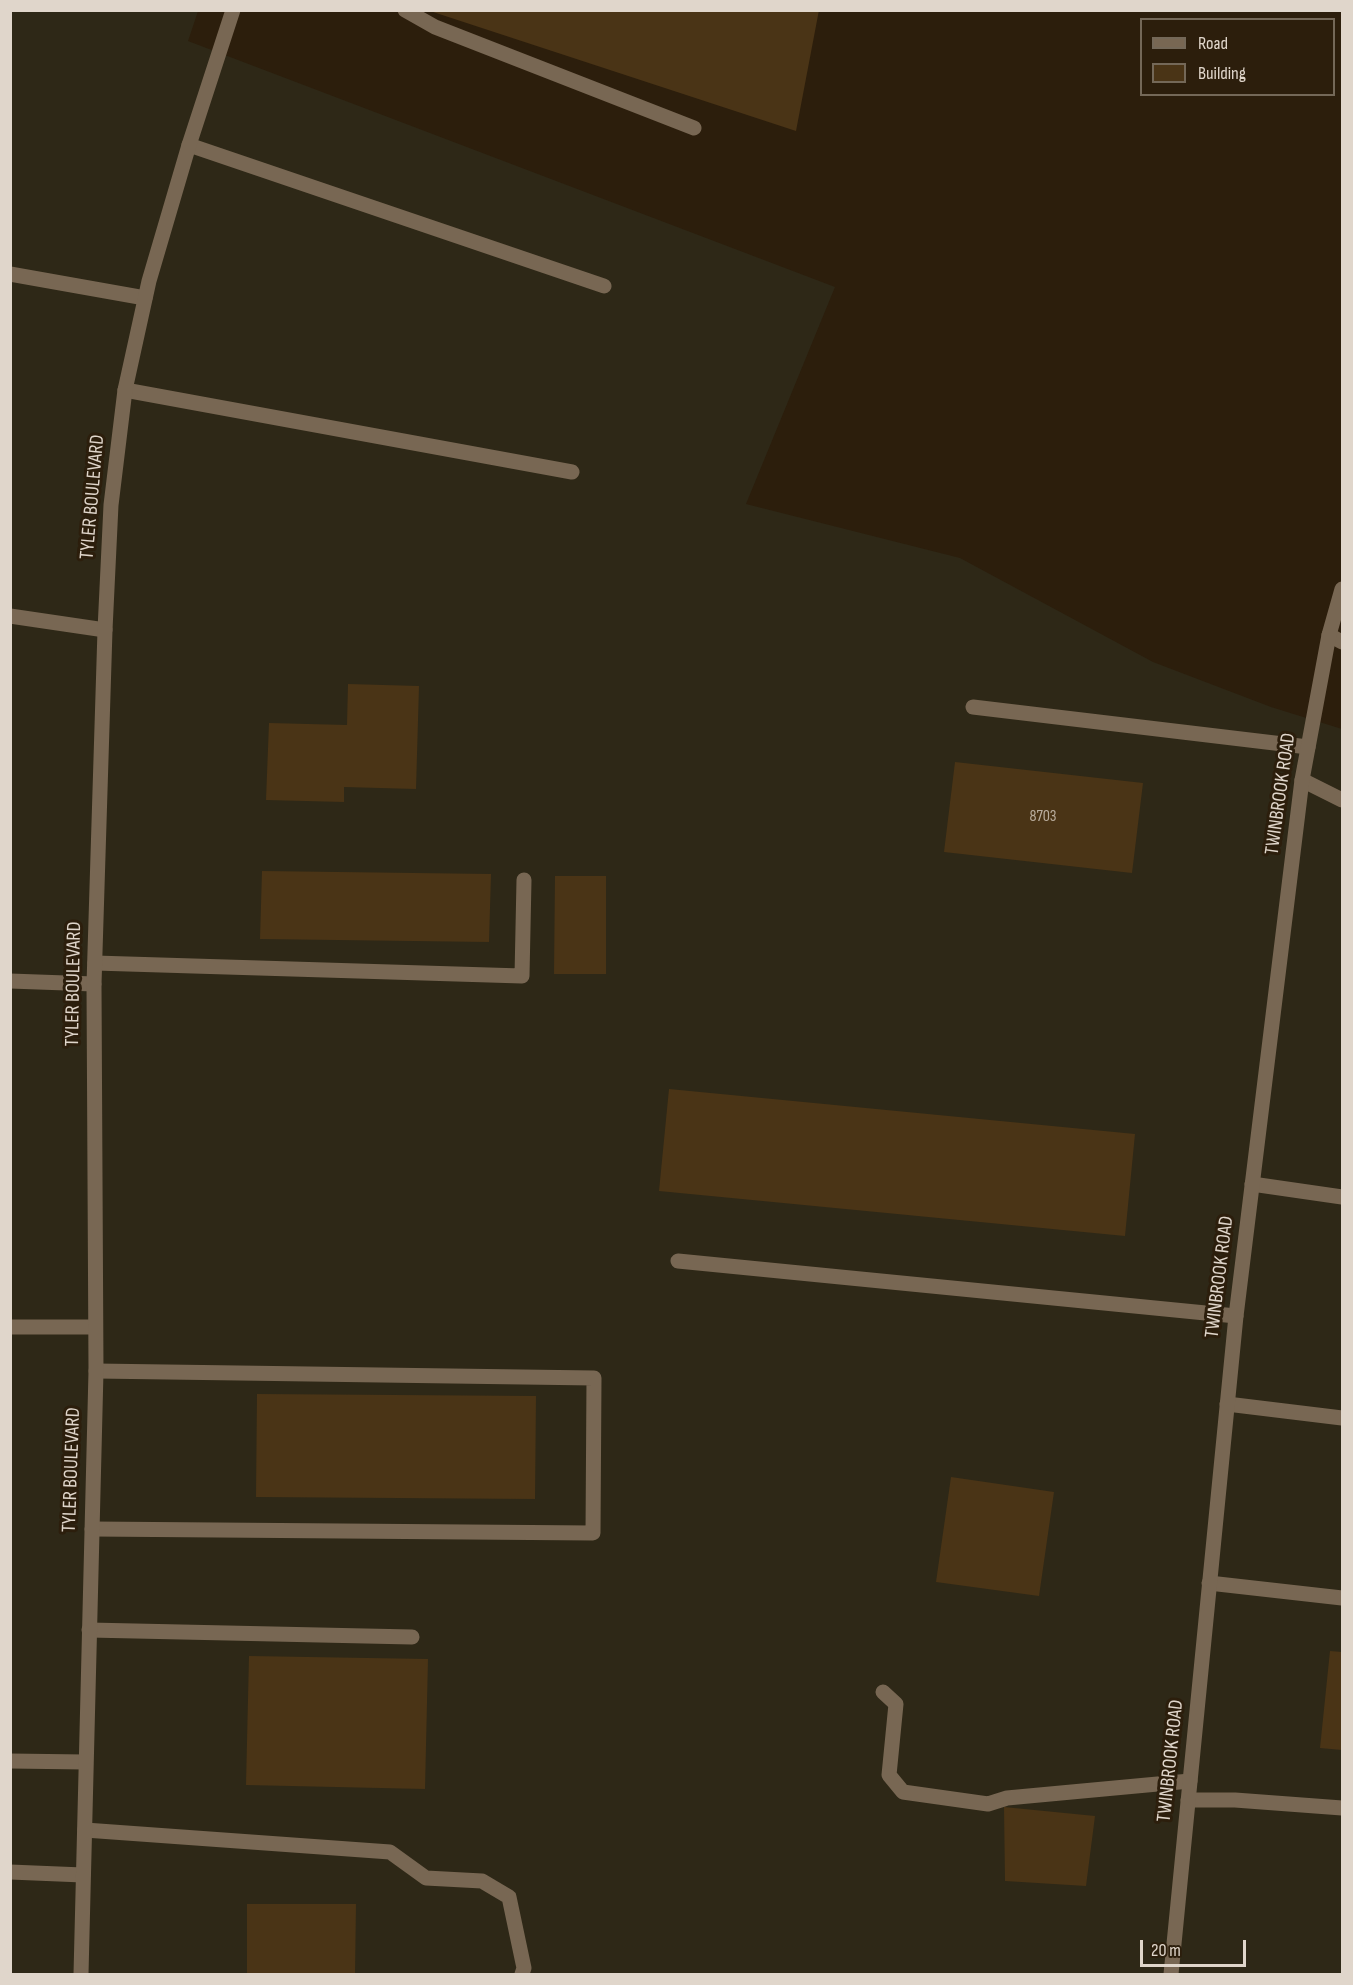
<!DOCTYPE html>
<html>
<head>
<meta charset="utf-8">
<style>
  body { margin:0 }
  #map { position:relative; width:1353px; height:1985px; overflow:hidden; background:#2c1e0c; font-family:"Sofia Sans Condensed",sans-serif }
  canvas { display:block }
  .frame { position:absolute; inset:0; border:12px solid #e0d6cb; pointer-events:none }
  .legend { position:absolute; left:1140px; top:18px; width:195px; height:78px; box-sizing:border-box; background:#2c1e0c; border:2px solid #746858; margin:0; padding:8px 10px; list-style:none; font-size:18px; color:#e0d6cb }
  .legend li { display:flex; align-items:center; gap:12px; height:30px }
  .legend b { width:30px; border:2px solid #746858 }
  .scale { position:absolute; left:1140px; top:1940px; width:106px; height:27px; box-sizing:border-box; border:3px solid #e0d6cb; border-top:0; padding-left:8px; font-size:18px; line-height:21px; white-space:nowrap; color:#e0d6cb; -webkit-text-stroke:4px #2c1e0c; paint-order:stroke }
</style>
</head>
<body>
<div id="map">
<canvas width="1353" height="1985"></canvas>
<div class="frame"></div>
<ul class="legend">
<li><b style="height:8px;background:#786753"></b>Road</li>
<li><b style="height:16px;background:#4a3416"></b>Building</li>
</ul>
<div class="scale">20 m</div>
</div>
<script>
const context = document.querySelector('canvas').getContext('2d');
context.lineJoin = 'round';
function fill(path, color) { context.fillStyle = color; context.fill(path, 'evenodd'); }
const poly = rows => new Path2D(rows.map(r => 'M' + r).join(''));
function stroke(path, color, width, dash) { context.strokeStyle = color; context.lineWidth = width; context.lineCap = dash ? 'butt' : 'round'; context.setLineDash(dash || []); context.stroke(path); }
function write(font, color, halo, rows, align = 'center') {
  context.font = font + ' "Sofia Sans Condensed",sans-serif'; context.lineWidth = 6; context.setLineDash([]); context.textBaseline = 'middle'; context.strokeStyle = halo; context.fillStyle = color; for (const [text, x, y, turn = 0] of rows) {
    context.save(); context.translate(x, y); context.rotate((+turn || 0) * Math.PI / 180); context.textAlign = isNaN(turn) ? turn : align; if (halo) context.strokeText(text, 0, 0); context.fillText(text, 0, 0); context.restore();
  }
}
fill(poly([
  [11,11,198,11,188,41,835,287,746,504,960,558,1153,662,1271,707,1342,729,1342,1974,11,1974]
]), '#2e2817');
fill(poly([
  [427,10,819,10,796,131],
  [348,684,419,686,416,789,344,787,344,802,266,800,269,723,347,725],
  [955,762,1143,783,1132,873,944,852],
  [262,871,491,874,489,942,260,939],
  [555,876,606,876,606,974,554,974],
  [669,1089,1135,1134,1125,1236,659,1191],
  [257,1394,536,1396,535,1499,256,1497],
  [951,1477,1054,1492,1039,1596,936,1582],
  [1330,1651,1342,1652,1342,1750,1320,1748],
  [249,1656,428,1659,425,1789,246,1785],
  [1004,1807,1095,1816,1086,1886,1005,1881],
  [247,1904,356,1904,355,1974,247,1974]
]), '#4a3416');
stroke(poly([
  [405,10,435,27,694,128],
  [189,145,604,286],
  [10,274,145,298],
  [125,390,572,472],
  [10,616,105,630],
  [1329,635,1342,642],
  [973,707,1308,747],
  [1302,780,1342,800],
  [95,963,522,976,524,880],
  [10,981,94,984],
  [1252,1184,1342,1197],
  [678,1261,1236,1316],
  [10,1327,94,1327],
  [1227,1404,1342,1418],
  [92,1529,593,1533,594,1378,96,1371],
  [1209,1583,1342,1598],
  [89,1630,412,1637],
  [883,1692,896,1704,889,1775,903,1792,988,1804,1007,1798,1190,1781],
  [10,1761,85,1762],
  [1188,1800,1235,1800,1342,1808],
  [85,1830,390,1852,426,1878,482,1881,509,1897,524,1968,522,1974],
  [10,1872,83,1875]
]), '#786753', 15);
stroke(poly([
  [1171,1974,1236,1316,1302,780,1329,635,1342,589]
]), '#786753', 15);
stroke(poly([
  [81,1974,96,1371,94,984,105,630,111,505,125,390,149,281,189,145,233,10]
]), '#786753', 15);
write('16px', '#baae9e', null, [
  ["8703",1043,817]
]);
write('20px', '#e0d6cb', '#2c1e0c', [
  ["TYLER BOULEVARD",93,497,-85],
  ["TWINBROOK ROAD",1281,794,-82],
  ["TYLER BOULEVARD",74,984,-89],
  ["TWINBROOK ROAD",1220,1277,-83],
  ["TYLER BOULEVARD",72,1470,-88],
  ["TWINBROOK ROAD",1171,1761,-84]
]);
</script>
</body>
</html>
